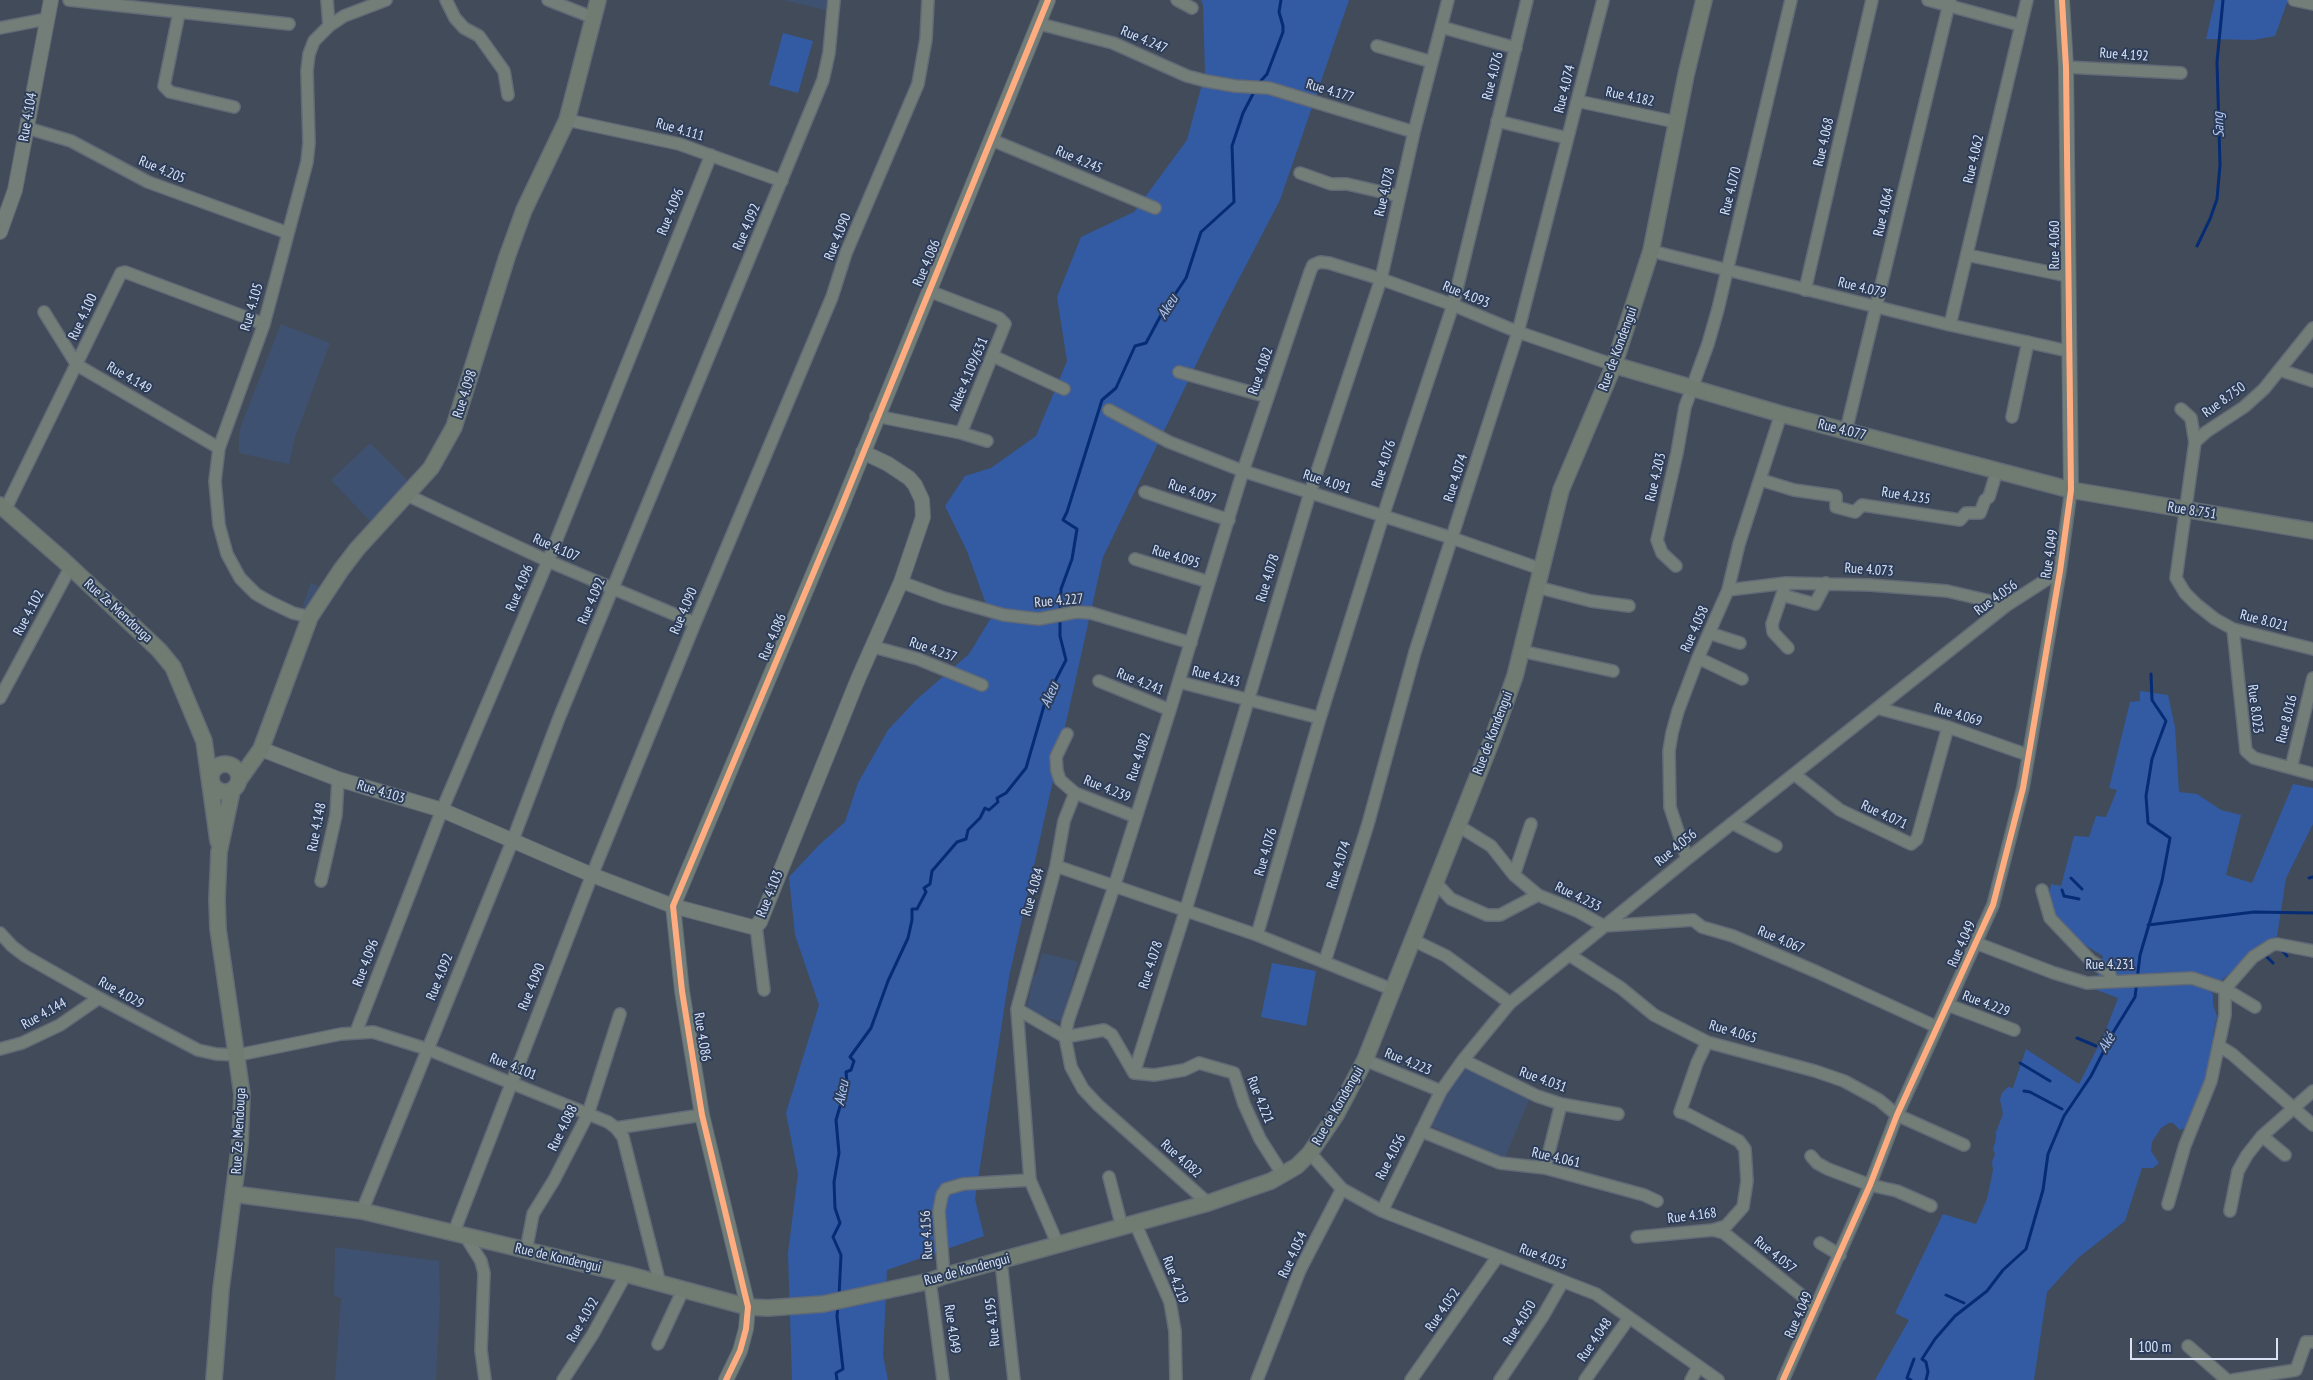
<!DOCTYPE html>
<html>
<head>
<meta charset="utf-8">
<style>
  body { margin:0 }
  #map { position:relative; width:2313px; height:1380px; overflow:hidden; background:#424b5a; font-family:"PT Sans Narrow",sans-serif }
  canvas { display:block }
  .scale { position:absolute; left:2130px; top:1338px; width:148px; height:22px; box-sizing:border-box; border:2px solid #d8e2f4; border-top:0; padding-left:6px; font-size:15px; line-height:18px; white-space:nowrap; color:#d8e2f4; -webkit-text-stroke:4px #2d3d59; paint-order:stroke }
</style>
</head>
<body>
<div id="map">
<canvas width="2313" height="1380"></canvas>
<div class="scale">100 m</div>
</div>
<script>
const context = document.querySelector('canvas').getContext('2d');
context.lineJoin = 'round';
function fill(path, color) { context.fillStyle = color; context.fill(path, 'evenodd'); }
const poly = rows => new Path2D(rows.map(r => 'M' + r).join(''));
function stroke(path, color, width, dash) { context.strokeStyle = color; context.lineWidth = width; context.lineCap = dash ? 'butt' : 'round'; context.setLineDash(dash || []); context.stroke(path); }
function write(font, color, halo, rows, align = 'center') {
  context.font = font + ' "PT Sans Narrow",sans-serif'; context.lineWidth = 4; context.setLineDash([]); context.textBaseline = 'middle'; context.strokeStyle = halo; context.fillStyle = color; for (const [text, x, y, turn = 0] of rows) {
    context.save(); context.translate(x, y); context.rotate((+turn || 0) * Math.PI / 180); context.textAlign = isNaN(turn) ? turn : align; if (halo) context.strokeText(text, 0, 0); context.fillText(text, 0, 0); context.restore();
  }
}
fill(poly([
  [783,0,827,0,826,10],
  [281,324,330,343,295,438,289,464,239,453,239,435,242,423],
  [370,443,410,483,371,522,331,480],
  [311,582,319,587,310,607,302,608],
  [1042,953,1078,962,1062,1022,1030,1013,1027,1008,1033,976,1036,975],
  [1467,1065,1516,1094,1518,1092,1530,1098,1504,1160,1427,1124],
  [335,1247,439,1261,440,1300,436,1380,335,1380,341,1298,334,1296]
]), '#3f5170');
fill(poly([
  [1201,0,1349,0,1280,200,1221,313,1103,557,1009,977,975,1199,984,1236,887,1270,883,1356,888,1380,792,1380,788,1253,798,1174,786,1113,819,1005,795,935,789,877,819,845,845,822,858,783,888,730,916,700,969,654,991,618,967,551,945,506,965,476,991,468,1036,436,1067,361,1057,297,1081,237,1134,212,1187,140,1205,73,1203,5],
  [2215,0,2288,0,2275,36,2253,40,2206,39],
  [783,33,813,41,798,93,769,85],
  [2140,691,2168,695,2175,727,2179,792,2197,794,2221,810,2241,815,2226,875,2252,883,2293,784,2313,788,2313,824,2286,878,2277,936,2209,990,2213,994,2213,1005,2217,1016,2213,1035,2214,1057,2203,1089,2185,1128,2180,1130,2173,1123,2169,1123,2161,1128,2152,1142,2151,1151,2159,1163,2153,1168,2142,1168,2125,1221,2078,1258,2047,1292,2034,1380,1875,1380,1909,1320,1895,1313,1943,1214,1976,1224,1987,1199,1993,1170,1992,1162,1995,1154,1993,1149,1996,1139,1996,1132,2003,1114,2000,1099,2002,1093,2008,1087,2013,1088,2026,1049,2079,1084,2104,1035,2118,998,2094,989,2103,956,2050,924,2046,916,2051,884,2061,886,2074,836,2089,837,2096,816,2106,817,2117,790,2109,788,2130,702,2140,701],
  [1272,963,1316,971,1306,1026,1261,1017]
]), '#335ba3');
stroke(poly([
  [1258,84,1267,74,1283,32,1283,26,1279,12,1281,0],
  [2197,246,2210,219,2217,199,2220,165,2217,62,2223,0],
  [1060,611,1061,589,1072,559,1077,529,1063,520,1067,512,1102,400,1116,388,1135,346,1146,343,1161,315,1186,278,1201,232,1234,202,1232,146,1243,113,1255,90],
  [2071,878,2082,889],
  [2309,878,2313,877],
  [2062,890,2064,896,2079,899],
  [2148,925,2254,912,2313,913],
  [2281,949,2287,956],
  [2263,953,2273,963],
  [2077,1038,2096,1046],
  [2020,1063,2050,1081],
  [2024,1091,2030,1092,2062,1109],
  [1946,1295,1964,1303],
  [839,1296,841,1255,833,1237,840,1223,835,1208,834,1182,839,1153,836,1120,847,1083,846,1072,851,1070,854,1061,850,1057,871,1028,888,981,908,938,912,920,912,909,917,909,926,892,924,888,930,884,932,871,957,842,966,839,968,830,980,818,985,808,989,810,998,802,997,798,1006,793,1026,768,1046,699,1066,660,1060,636,1060,618],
  [837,1380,836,1373,843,1369,837,1316,838,1305],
  [1911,1380,1907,1378,1914,1359],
  [1926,1380,1928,1372,1926,1362,1922,1359,1935,1339,1955,1316,1987,1291,2003,1270,2026,1249,2043,1190,2048,1154,2064,1116,2091,1076,2114,1031,2135,997,2140,955,2162,881,2170,838,2148,823,2146,796,2152,759,2166,721,2152,700,2151,674]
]), '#062c76', 3);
const minor = poly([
  [69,0,289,24],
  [327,0,329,26],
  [446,0,455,18,464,28,479,36,504,71,508,95],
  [548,0,594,18],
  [1177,0,1192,8],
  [1928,0,2020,25],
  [2294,0,2313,4],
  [179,13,164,86,170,92,234,107],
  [1040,24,1113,43,1187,76,1206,81,1235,86,1269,88,1414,132],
  [1441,27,1516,48],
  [0,28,46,19],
  [1377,46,1432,62],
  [2066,67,2181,73],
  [1577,101,1676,122],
  [567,120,679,144,782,181],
  [1497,121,1567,138],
  [27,128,71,141,148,182,288,233],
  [992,140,1155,208],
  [1300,173,1331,184,1347,184,1399,196],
  [1651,251,1950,325,2068,351],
  [1967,255,2068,276],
  [1805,290,1872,0],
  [44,312,77,365,219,448],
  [1950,325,2027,0],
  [2313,328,2264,389,2244,407,2206,432,2195,442,2176,578,2185,593,2196,604,2215,619,2233,629,2313,649],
  [993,356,1064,389],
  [2280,370,2313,381],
  [1179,372,1268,397],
  [2181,409,2191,418,2195,442],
  [1109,410,1169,442,1243,471,1452,538,1541,569],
  [876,416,961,433,1005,324,999,318,929,291],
  [2012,417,2028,342],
  [1846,431,1950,0],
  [961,433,987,441],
  [1761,480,1794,490,1836,496,1836,507,1855,512,1862,505,1960,520,1966,513,1980,513,1985,500,1989,497,1997,470],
  [1145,492,1229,520],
  [407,495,548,561,695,623],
  [5,510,121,273,125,272,264,324],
  [1135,559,1209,582],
  [1676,566,1662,553,1657,540,1677,453,1685,407,1708,344,1718,309,1791,0],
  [901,582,944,598,1004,615,1039,619,1076,612,1091,613,1191,643],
  [1786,583,1772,624,1773,632,1788,648],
  [1537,587,1591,601,1629,606],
  [1728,590,1786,583,1870,585,1947,591,2007,605],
  [1782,595,1815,604,1826,583],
  [310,617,293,613,270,602,256,594,240,578,227,554,219,525,215,481,219,448,264,324,307,162,309,143,307,71,309,54,314,41,329,26,344,16,386,0],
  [2233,629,2246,751,2254,758,2313,774],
  [1709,633,1740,643],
  [874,647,918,659,982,685],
  [1521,651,1613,671],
  [1698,658,1742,679],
  [1099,681,1170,710],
  [1179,682,1320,718],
  [0,698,70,568],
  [1877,708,1948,727,2028,755],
  [1067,734,1056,757,1057,771,1060,780,1075,793,1136,817],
  [2291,768,2313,678],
  [1794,774,1840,810,1911,844,1917,839,1948,727],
  [1732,823,1776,846],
  [1531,824,1514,875,1538,895],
  [1457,825,1491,846,1514,875],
  [1687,859,1670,807,1669,751,1672,733,1678,711,1698,658,1728,590,1739,544,1781,414],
  [1056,866,1064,821,1075,793],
  [321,881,336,815,338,779],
  [1435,882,1451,899,1487,915,1500,915,1538,895,1577,911,1604,926,1693,920,1702,927,1733,936,1817,972,1937,1027],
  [2042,890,2050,918,2091,961,2109,972,2112,981],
  [756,926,764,990],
  [0,933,12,946,25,956,99,998,198,1050,216,1054,238,1055,341,1034,373,1032,427,1049,608,1122,616,1128,623,1137,660,1284],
  [1257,935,1320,718,1383,516,1453,305,1527,0],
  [1413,940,1446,956,1510,1003],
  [1976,943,2054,973,2087,983,2192,978,2225,989,2255,1007],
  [1571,956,1621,988,1654,1015,1707,1042,1815,1071,1844,1081,1879,1100,1897,1115,1964,1145],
  [1325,961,1368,824,1415,652,1518,332,1603,0],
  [1948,1005,2014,1030],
  [1017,1009,1065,1037,1104,1030,1112,1035,1134,1073,1186,909,1310,493,1381,279,1414,132,1448,0],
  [356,1032,442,810,548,561,711,155],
  [2219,1046,2232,1054,2313,1125],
  [0,1049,22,1043,60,1025,99,998],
  [1365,1060,1441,1091],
  [1463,1060,1537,1096,1561,1104,1618,1114],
  [1134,1073,1154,1075,1184,1070,1199,1063,1234,1073,1244,1104,1260,1139,1283,1175],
  [616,1128,702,1115],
  [1421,1131,1500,1163,1545,1168,1644,1195,1657,1201],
  [2262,1136,2285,1155],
  [1811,1156,1817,1163,1828,1169,1870,1185,1897,1191,1931,1206],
  [1545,1168,1561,1104],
  [1109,1177,1122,1227],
  [1342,1189,1382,1211,1596,1294,1718,1380],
  [1208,1203,1098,1105,1083,1089,1071,1067,1065,1037,1068,1021,1114,887,1170,710,1243,471,1310,272,1313,265,1320,262,1329,263,1381,279,1453,305,1518,332,1614,365],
  [2168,1204,2185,1145,2211,1081,2225,1015,2225,989,2253,957,2272,945,2277,944,2313,951],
  [362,1211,512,842,559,718,823,80,829,53,834,0],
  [1382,1211,1441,1091,1463,1060,1510,1003,1687,859,2007,605,2060,571],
  [2230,1211,2238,1171,2247,1155,2262,1136,2313,1091],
  [1135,1223,1170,1302,1175,1331,1176,1380],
  [1713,1230,1724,1233,1816,1307],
  [454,1232,592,875,695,623,832,297,846,253,918,84,926,39,928,0],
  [464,1234,481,1261,484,1273,481,1350,485,1380],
  [1637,1237,1713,1230,1726,1226,1743,1207,1747,1181,1745,1149,1739,1141,1687,1114,1680,1112,1697,1063,1707,1042],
  [1820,1243,1840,1255],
  [1058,1245,1030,1180,1017,1009,1056,866,1257,935,1391,989],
  [526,1251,533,1214,554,1180,588,1114,620,1014],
  [1001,1261,1014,1380],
  [944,1276,939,1211,942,1195,946,1189,963,1184,1030,1180],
  [930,1281,943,1380],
  [658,1344,683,1290],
  [2188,1346,2227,1380],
  [563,1380,593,1334,626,1274],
  [1257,1380,1300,1270,1342,1189,1310,1153],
  [1411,1380,1498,1256],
  [1500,1380,1543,1316,1563,1281],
  [1585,1380,1629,1318],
  [1691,1380,1698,1367],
  [1783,1380,1870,1185,1897,1115,1993,905,2023,788,2060,571,2071,490],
  [2233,1380,2296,1370,2306,1342,2313,1342]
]);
const tertiary = poly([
  [2062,0,2066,67,2071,490],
  [0,232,15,190,51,0],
  [261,749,338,779,442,810,592,875,673,906,752,927,756,926,760,922,858,679,901,582,923,517,922,500,915,485,909,478,888,464,863,452],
  [726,1380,740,1351,746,1329,748,1307,702,1115,682,991,673,906,840,510,1048,0]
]);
const secondary = poly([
  [1614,365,1781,414,2071,490,2313,531],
  [0,505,63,560,159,650,173,667,204,741,218,841],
  '211 778a14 14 0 1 1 28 0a14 14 0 1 1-28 0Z',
  [239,780,261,749,310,617,341,570,357,549,431,468,454,427,507,257,524,210,567,120,598,0],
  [234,1194,362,1211,626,1274,748,1307,768,1308,823,1304,930,1281,944,1276,1208,1203,1271,1181,1297,1166,1310,1153,1336,1115,1365,1060,1492,740,1515,676,1561,490,1614,365,1651,251,1686,75,1704,0],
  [214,1380,221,1289,240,1143,242,1094,218,929,217,899,219,852,232,791]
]);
stroke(minor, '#626a76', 14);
stroke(tertiary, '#626a76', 16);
stroke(secondary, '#626a76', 18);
stroke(minor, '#737e79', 11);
stroke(tertiary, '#737e79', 14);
stroke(secondary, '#707c72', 15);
stroke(poly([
  [726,1380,740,1351,746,1329,748,1307,702,1115,682,991,673,906,840,510,1048,0],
  [1783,1380,1870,1185,1897,1115,1993,905,2023,788,2060,571,2071,490,2066,67,2062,0]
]), '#ffac80', 6);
write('14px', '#d8e2f4', '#2d3d59', [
  ["Rue 4.247",1144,40,23],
  ["Rue 4.192",2124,55,4],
  ["Rue 4.076",1493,76,-76],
  ["Rue 4.074",1565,89,-76],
  ["Rue 4.177",1330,91,17],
  ["Rue 4.182",1630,97,12],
  ["Rue 4.104",28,117,-80],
  ["Rue 4.111",680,130,16],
  ["Rue 4.068",1824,142,-77],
  ["Rue 4.062",1974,159,-77],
  ["Rue 4.245",1079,160,23],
  ["Rue 4.205",162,170,23],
  ["Rue 4.070",1731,191,-76],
  ["Rue 4.078",1385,192,-77],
  ["Rue 4.096",671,212,-68],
  ["Rue 4.064",1884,212,-77],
  ["Rue 4.092",747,227,-67],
  ["Rue 4.090",838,237,-68],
  ["Rue 4.060",2055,245,-90],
  ["Rue 4.086",927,263,-67],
  ["Rue 4.079",1862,288,14],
  ["Rue 4.093",1466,295,22],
  ["Rue 4.105",252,307,-74],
  ["Rue 4.100",83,317,-65],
  ["Rue de Kondengui",1618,349,-70],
  ["Rue 4.082",1261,371,-71],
  ["Allée 4.109/631",969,374,-67],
  ["Rue 4.149",129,378,30],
  ["Rue 4.098",465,394,-72],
  ["Rue 8.750",2224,400,-36],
  ["Rue 4.077",1842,430,14],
  ["Rue 4.076",1384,464,-72],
  ["Rue 4.203",1656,477,-77],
  ["Rue 4.074",1456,478,-72],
  ["Rue 4.091",1327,482,18],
  ["Rue 4.097",1192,492,19],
  ["Rue 4.235",1906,496,9],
  ["Rue 8.751",2192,511,9],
  ["Rue 4.107",556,548,24],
  ["Rue 4.049",2050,554,-81],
  ["Rue 4.095",1176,557,17],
  ["Rue 4.073",1869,570,4],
  ["Rue 4.078",1268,578,-73],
  ["Rue 4.096",520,588,-67],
  ["Rue 4.056",1996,598,-36],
  ["Rue 4.092",592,601,-67],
  ["Rue 4.227",1059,601,-5],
  ["Rue Ze Mendouga",118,611,42],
  ["Rue 4.090",684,611,-67],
  ["Rue 4.102",29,613,-62],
  ["Rue 8.021",2264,621,15],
  ["Rue 4.058",1695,629,-66],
  ["Rue 4.086",773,637,-67],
  ["Rue 4.237",933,650,19],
  ["Rue 4.243",1216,677,14],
  ["Rue 4.241",1140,682,22],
  ["Rue 8.023",2255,709,83],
  ["Rue 4.069",1958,715,17],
  ["Rue 8.016",2287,719,-76],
  ["Rue de Kondengui",1493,733,-69],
  ["Rue 4.082",1139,757,-72],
  ["Rue 4.239",1107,789,22],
  ["Rue 4.103",381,792,17],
  ["Rue 4.071",1884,815,25],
  ["Rue 4.148",317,827,-79],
  ["Rue 4.056",1676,848,-39],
  ["Rue 4.076",1266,852,-74],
  ["Rue 4.074",1339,865,-72],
  ["Rue 4.084",1033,892,-74],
  ["Rue 4.103",770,894,-68],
  ["Rue 4.233",1578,897,26],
  ["Rue 4.067",1781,940,23],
  ["Rue 4.049",1962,944,-66],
  ["Rue 4.096",366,963,-69],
  ["Rue 4.078",1151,965,-72],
  ["Rue 4.231",2110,965],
  ["Rue 4.092",440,977,-68],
  ["Rue 4.090",532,987,-68],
  ["Rue 4.029",121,993,29],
  ["Rue 4.229",1986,1004,21],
  ["Rue 4.144",44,1014,-29],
  ["Rue 4.065",1733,1032,17],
  ["Rue 4.086",702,1037,81],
  ["Rue 4.223",1408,1062,22],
  ["Rue 4.101",513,1067,22],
  ["Rue 4.031",1543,1080,20],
  ["Rue 4.221",1260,1100,68],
  ["Rue de Kondengui",1338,1106,-60],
  ["Rue 4.088",563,1128,-64],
  ["Rue Ze Mendouga",239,1131,-87],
  ["Rue 4.056",1391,1157,-63],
  ["Rue 4.061",1556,1158,13],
  ["Rue 4.082",1181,1159,42],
  ["Rue 4.168",1692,1216,-7],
  ["Rue 4.156",927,1235,-93],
  ["Rue 4.054",1293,1255,-65],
  ["Rue 4.057",1775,1255,39],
  ["Rue 4.055",1543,1257,21],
  ["Rue de Kondengui",558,1258,13],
  ["Rue de Kondengui",967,1270,-15],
  ["Rue 4.219",1175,1280,69],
  ["Rue 4.052",1443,1310,-55],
  ["Rue 4.049",1799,1315,-66],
  ["Rue 4.032",583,1320,-60],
  ["Rue 4.195",993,1322,-96],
  ["Rue 4.050",1520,1323,-58],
  ["Rue 4.049",952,1329,82],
  ["Rue 4.048",1595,1340,-55]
]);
write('italic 15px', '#acc6f3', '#2d3d59', [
  ["Sang",2219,125,-92],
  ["Akeu",1168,307,-58],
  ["Akeu",1050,695,-67],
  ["Aké",2107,1043,-59],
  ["Akeu",842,1093,-79]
]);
</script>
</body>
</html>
